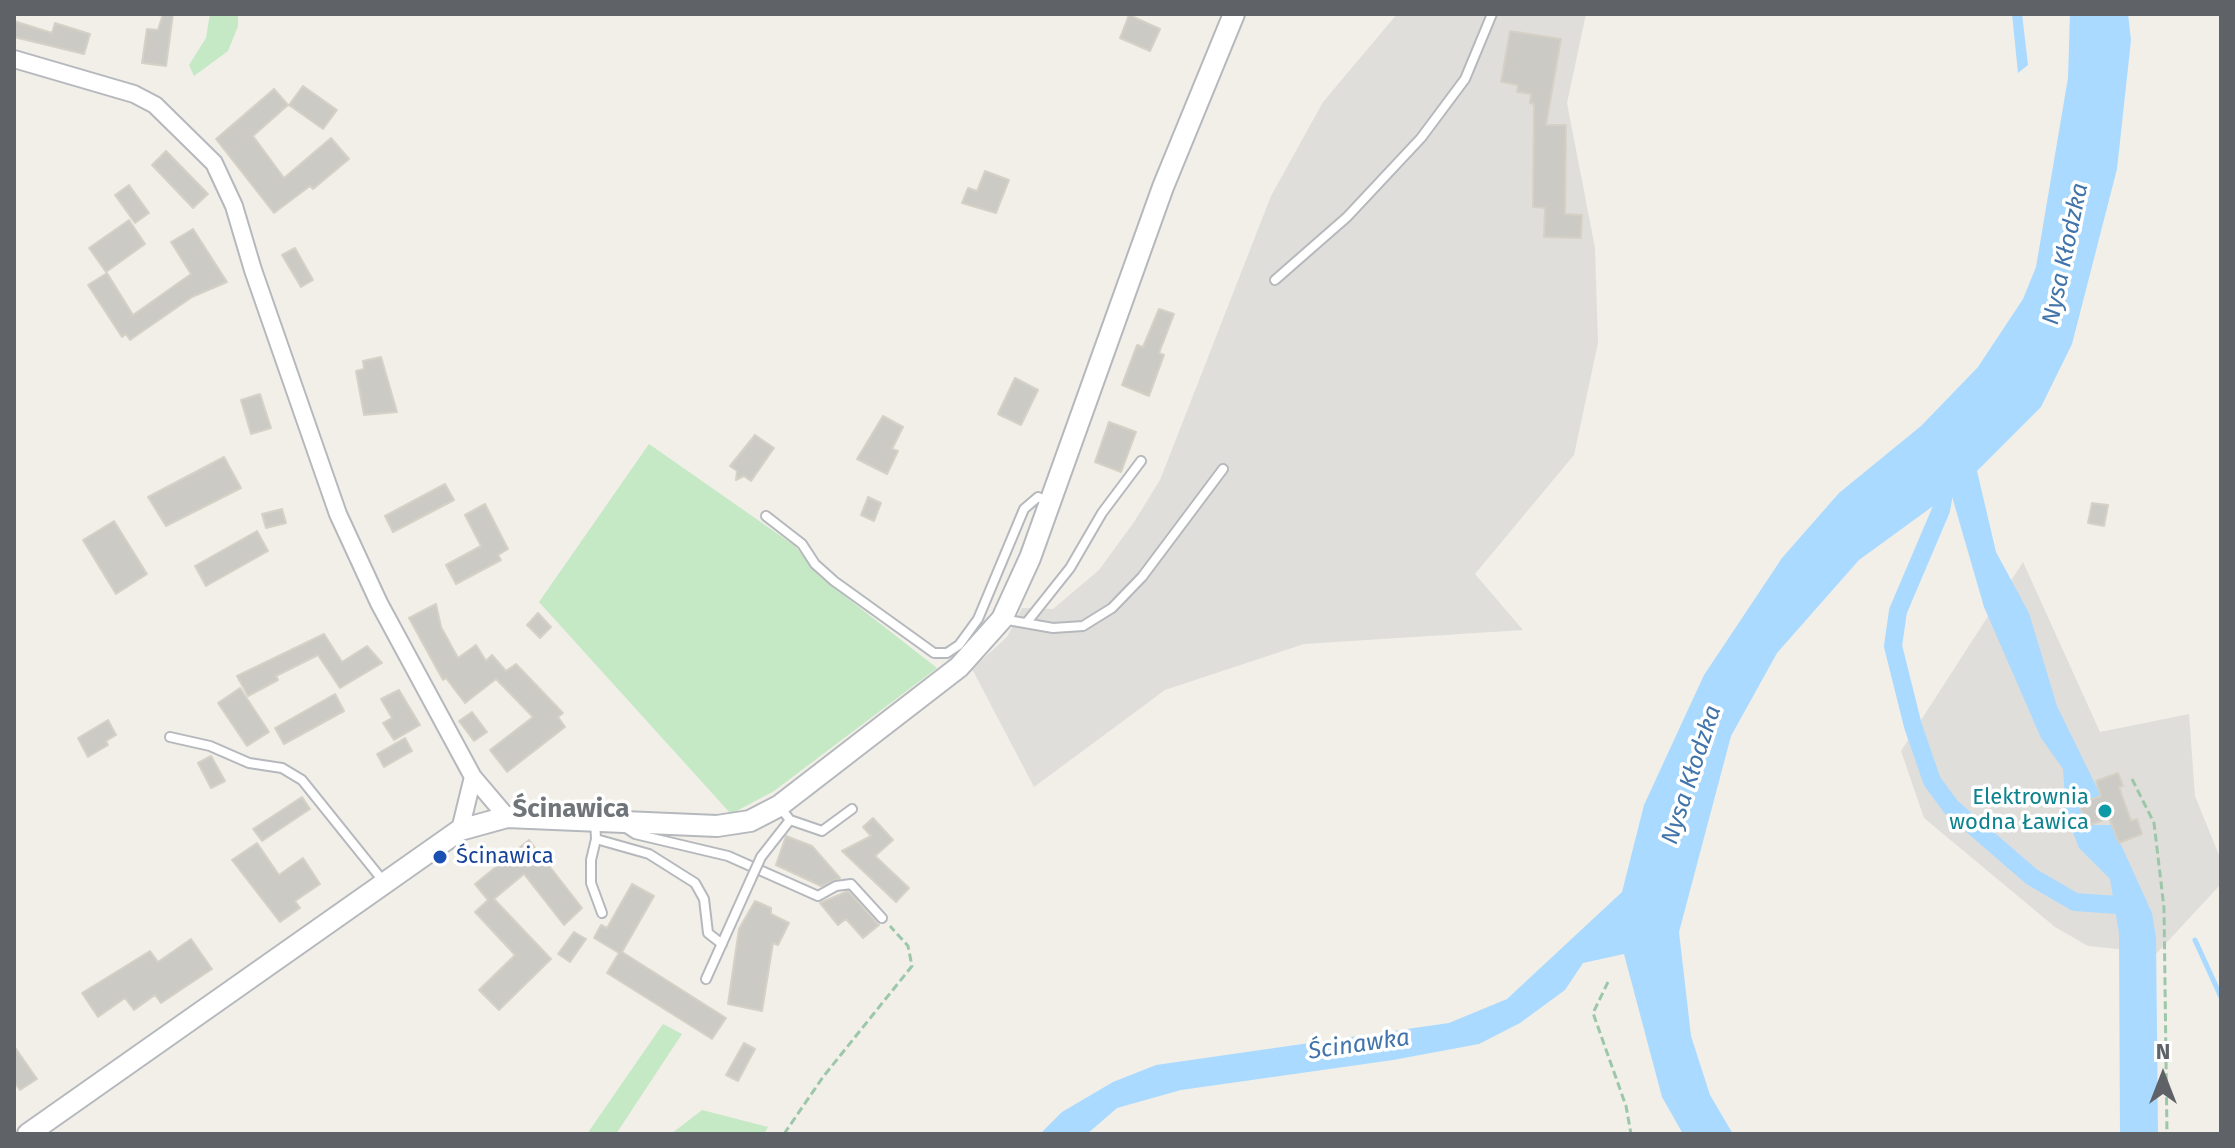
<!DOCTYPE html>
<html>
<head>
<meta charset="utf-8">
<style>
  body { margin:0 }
  #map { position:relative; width:2235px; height:1148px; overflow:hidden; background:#f1efe8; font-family:"Fira Sans",sans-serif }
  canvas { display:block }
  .frame { position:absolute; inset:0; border:16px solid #5f6368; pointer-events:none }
  .north { position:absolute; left:2123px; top:1036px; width:80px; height:80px; -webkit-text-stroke:6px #fff; paint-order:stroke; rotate:0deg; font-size:22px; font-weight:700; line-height:32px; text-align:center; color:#5f6368 }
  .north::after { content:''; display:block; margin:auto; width:28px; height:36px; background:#5f6368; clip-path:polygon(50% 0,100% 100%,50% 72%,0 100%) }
</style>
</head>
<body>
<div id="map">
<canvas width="2235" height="1148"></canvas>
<div class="frame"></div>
<div class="north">N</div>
</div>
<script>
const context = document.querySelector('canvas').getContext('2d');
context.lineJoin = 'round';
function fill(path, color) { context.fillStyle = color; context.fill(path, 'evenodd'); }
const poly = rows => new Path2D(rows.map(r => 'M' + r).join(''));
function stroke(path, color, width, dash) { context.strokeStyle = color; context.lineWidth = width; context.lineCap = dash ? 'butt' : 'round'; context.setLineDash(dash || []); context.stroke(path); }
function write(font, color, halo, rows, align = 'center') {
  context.font = font + ' "Fira Sans",sans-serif'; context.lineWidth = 7; context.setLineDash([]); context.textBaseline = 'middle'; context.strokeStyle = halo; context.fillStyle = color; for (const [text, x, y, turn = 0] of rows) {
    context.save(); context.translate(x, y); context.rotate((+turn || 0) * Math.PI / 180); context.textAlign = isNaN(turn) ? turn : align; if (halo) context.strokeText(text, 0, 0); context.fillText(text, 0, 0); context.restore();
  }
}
fill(poly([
  [1397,14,1586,14,1567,103,1595,248,1598,343,1574,455,1475,574,1523,630,1304,644,1165,690,1034,787,972,669,1007,637,1022,608,1053,609,1099,570,1134,522,1160,480,1271,196,1323,102],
  [2023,562,2100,732,2189,714,2195,796,2221,860,2221,884,2157,953,2088,946,2055,927,1924,818,1901,751]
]), '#e0deda');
fill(poly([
  [210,14,238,14,238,26,228,51,194,76,189,65,206,38],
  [649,444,795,546,819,576,937,668,774,791,731,814,539,602],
  [663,1024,682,1034,616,1134,587,1134],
  [702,1110,768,1127,764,1134,671,1134]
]), '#c5e8c5');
fill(poly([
  [2012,14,2022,14,2028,65,2018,73],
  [2070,14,2128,14,2131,40,2117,169,2072,344,2041,407,1977,471,1996,552,2029,613,2057,706,2101,796,2080,804,2087,825,2112,825,2152,913,2156,937,2158,1134,2120,1134,2119,933,2110,879,2079,848,2066,814,2063,769,2041,738,1984,607,1951,493,1859,560,1777,653,1731,736,1679,932,1691,1036,1710,1095,1733,1134,1683,1134,1662,1097,1624,954,1583,963,1565,990,1520,1023,1479,1044,1393,1060,1181,1090,1117,1108,1087,1134,1040,1134,1062,1112,1113,1082,1156,1065,1449,1023,1507,999,1622,892,1644,805,1704,675,1782,558,1839,493,1921,426,1978,367,2023,299,2036,267,2068,78]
]), '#aadaff');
stroke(poly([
  [2195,940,2221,997]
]), '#aadaff', 5);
stroke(poly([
  [1947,477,1941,510,1898,611,1893,646,1913,726,1932,781,1951,807,2032,877,2075,902,2132,906]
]), '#aadaff', 18);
const building = poly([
  [163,14,173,14,166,66,142,63,147,29,158,30,163,14],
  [1129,15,1160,29,1150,51,1120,38,1129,15],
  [14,21,52,33,55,23,90,34,84,54,14,37,14,21],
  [1510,31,1561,39,1546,125,1566,125,1565,214,1582,215,1581,238,1544,237,1545,208,1533,207,1534,104,1530,103,1531,94,1517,92,1518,85,1501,82,1510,31],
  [303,86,337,110,323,129,289,105,303,86],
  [274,89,288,105,253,136,284,178,331,138,349,159,313,189,310,186,274,213,216,139,274,89],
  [166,151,208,194,193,208,152,165,166,151],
  [985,171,1009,180,996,213,962,203,968,188,977,191,985,171],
  [129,185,149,213,135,223,115,195,129,185],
  [129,220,145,244,106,272,89,248,129,220],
  [193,229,227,282,192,297,130,340,126,334,122,337,88,285,107,273,133,315,191,274,171,242,193,229],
  [295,248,313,280,301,287,282,255,295,248],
  [1159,309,1174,314,1159,353,1164,355,1149,396,1122,385,1137,345,1143,347,1159,309],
  [381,357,397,412,364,415,356,371,364,369,363,361,381,357],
  [1015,378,1038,390,1021,425,998,414,1015,378],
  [260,394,271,428,251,434,241,400,260,394],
  [883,416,903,427,892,449,898,451,887,474,857,459,883,416],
  [1109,422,1136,432,1121,472,1095,462,1109,422],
  [755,435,774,448,751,481,744,476,736,480,737,471,730,466,755,435],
  [224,457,241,488,166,526,148,497,224,457],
  [445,484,454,500,393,532,385,516,445,484],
  [868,497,881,503,874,521,861,515,868,497],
  [2092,503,2108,505,2104,526,2088,523,2092,503],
  [485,504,508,549,498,555,501,560,456,584,446,565,481,546,465,515,485,504],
  [282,509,286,523,266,528,262,514,282,509],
  [114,521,147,574,116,594,83,540,114,521],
  [257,531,268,551,206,586,195,566,257,531],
  [436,604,441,627,458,658,476,645,486,661,492,655,506,671,516,664,563,713,558,717,565,727,507,772,490,750,533,717,496,679,465,703,446,678,443,680,409,618,436,604],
  [538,613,551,627,540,638,527,625,538,613],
  [324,634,342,662,367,646,382,663,340,688,318,655,276,676,278,680,248,696,237,676,324,634],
  [240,688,269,732,247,746,218,703,240,688],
  [399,690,420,725,394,740,383,723,392,718,381,699,399,690],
  [335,694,344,711,284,744,275,728,335,694],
  [472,712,487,732,474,741,459,721,472,712],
  [108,720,116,735,106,741,108,745,88,757,78,738,108,720],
  [405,738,412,751,384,767,377,754,405,738],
  [211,756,225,781,211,788,198,763,211,756],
  [2118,773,2123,786,2119,787,2131,821,2137,819,2142,834,2119,843,2109,818,2087,826,2079,804,2101,796,2096,781,2118,773],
  [302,797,310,809,262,841,253,829,302,797],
  [873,818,893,840,875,856,909,888,896,902,842,851,871,836,863,827,873,818],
  [786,836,812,846,840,878,821,886,776,865,786,836],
  [529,840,582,908,564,925,524,874,494,899,551,959,499,1010,479,990,515,955,475,912,488,900,475,884,529,840],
  [257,843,279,875,303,858,320,884,295,901,300,908,280,922,232,860,257,843],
  [632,884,654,896,622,952,726,1018,712,1039,607,973,619,953,594,938,601,925,607,928,632,884],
  [848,891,879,925,863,938,846,919,838,925,820,903,848,891],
  [755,901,771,908,771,914,789,923,778,945,773,943,762,1011,728,1004,739,929,755,901],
  [574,932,586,939,570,962,558,954,574,932],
  [191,939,212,969,161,1003,155,995,134,1010,125,998,98,1017,82,993,150,951,158,962,191,939],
  [744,1043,755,1049,738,1081,726,1075,744,1043],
  [14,1046,37,1079,20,1090,14,1082,14,1046]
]);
fill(building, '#cccac5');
stroke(building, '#d6d1c6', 2);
const service = poly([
  [1275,280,1347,217,1421,138,1465,79,1492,14],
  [766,516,802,544,815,564,834,581,934,653,947,653,959,645,978,619,1024,509,1038,497,1048,501],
  [1002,619,1053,628,1083,626,1112,608,1142,577,1223,469],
  [1027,622,1070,568,1102,513,1141,461],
  [170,737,210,746,249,763,282,768,302,780,384,882],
  [779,806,790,820,822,831,852,809],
  [595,820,596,839,649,854,695,883,704,899,708,933,722,944],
  [626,828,635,834,728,856,818,896,836,886,851,884,882,918],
  [596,839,591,860,591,883,602,913],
  [761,857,790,820],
  [706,979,751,879]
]);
const minor = poly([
  [14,59,134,94,155,105,214,163,234,206,253,270,338,514,379,603,473,777,507,817],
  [460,830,473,777]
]);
const tertiary = poly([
  [28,1134,460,830,507,817,717,826,750,821,779,806,959,667,1002,619,1030,558,1163,187,1234,14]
]);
stroke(service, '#b5b8bc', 12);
stroke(minor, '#b5b8bc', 20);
stroke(tertiary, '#b5b8bc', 24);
stroke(poly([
  [2132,779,2154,823,2164,908,2167,1134],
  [1608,982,1593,1013,1626,1106,1631,1134],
  [784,1134,823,1077,912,966,908,946,890,926]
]), '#9cc7a9', 3, [8, 4]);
stroke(service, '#fff', 8);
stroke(minor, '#fff', 16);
stroke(tertiary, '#fff', 20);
const serviceBridge = poly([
  [751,879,761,857]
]);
stroke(serviceBridge, '#b5b8bc', 12, []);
stroke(serviceBridge, '#fff', 8);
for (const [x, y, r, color] of [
  [2105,811,8,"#0f9aa8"],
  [440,857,8,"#1a4fb4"]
]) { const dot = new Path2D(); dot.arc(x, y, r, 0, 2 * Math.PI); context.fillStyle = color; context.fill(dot); stroke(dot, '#fff', 3); }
write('22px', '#0d838f', '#fff', [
  ["Elektrownia",2089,798],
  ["wodna Ławica",2089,823]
], 'right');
write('22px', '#164399', '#fff', [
  ["Ścinawica",456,857]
], 'left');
write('italic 24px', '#4174aa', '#fff', [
  ["Nysa Kłodzka",2066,254,-78],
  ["Nysa Kłodzka",1692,775,-72],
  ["Ścinawka",1359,1045,-8]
]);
write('bold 26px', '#70757a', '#fff', [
  ["Ścinawica",571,810]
]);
</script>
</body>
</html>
